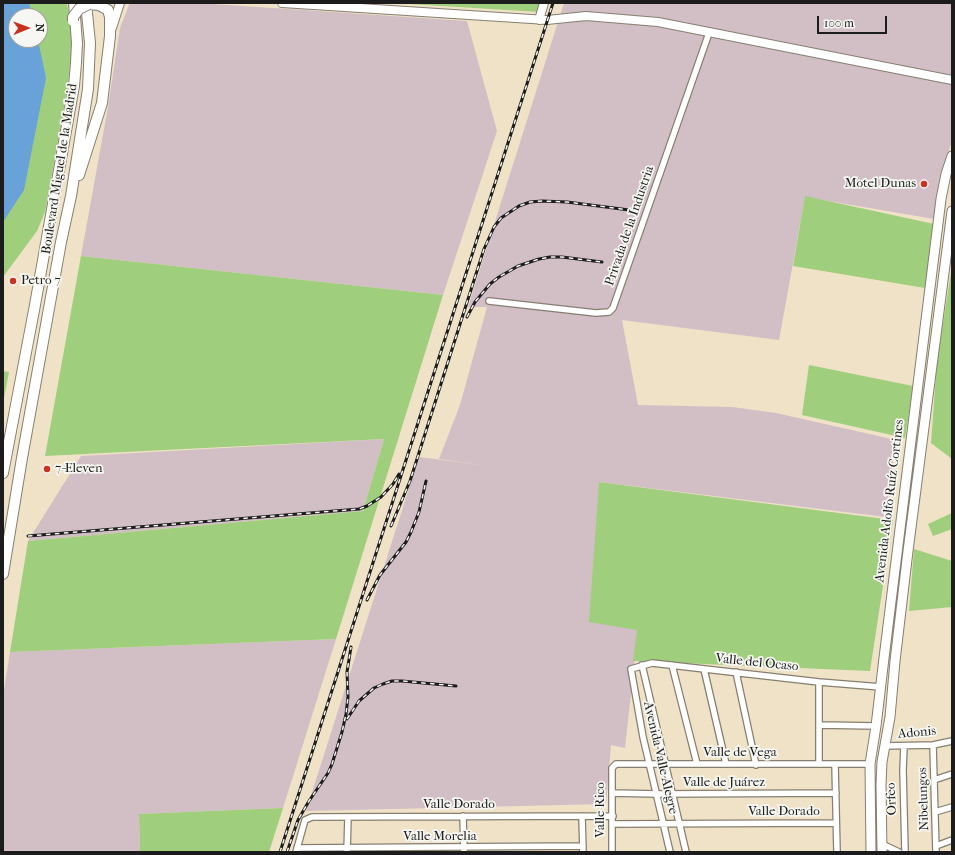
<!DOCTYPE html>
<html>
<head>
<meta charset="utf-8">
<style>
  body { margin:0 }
  #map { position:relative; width:955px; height:855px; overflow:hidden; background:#efe2c6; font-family:"IM FELL French Canon",serif }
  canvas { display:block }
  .frame { position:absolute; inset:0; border:4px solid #1c1c1c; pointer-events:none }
  .north { position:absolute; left:8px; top:8px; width:40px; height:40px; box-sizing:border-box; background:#f6f6f2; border:1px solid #9f9f9c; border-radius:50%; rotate:89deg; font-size:11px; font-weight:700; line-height:16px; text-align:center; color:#1c1c1c }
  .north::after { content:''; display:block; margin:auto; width:14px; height:18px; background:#c8321e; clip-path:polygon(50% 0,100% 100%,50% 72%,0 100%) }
  .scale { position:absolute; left:817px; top:16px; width:70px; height:18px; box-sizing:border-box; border:2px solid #1c1c1c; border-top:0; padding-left:5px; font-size:12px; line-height:14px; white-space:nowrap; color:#1c1c1c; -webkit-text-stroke:3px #f6f6f2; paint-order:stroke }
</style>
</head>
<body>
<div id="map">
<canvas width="955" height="855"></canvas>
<div class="frame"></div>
<div class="north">N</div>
<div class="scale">100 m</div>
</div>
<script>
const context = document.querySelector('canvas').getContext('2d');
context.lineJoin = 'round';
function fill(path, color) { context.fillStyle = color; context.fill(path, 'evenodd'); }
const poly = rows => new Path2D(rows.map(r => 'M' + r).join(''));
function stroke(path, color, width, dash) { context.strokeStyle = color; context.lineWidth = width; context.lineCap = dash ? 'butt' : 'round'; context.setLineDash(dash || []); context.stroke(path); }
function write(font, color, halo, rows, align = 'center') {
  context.font = font + ' "IM FELL French Canon",serif'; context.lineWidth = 3.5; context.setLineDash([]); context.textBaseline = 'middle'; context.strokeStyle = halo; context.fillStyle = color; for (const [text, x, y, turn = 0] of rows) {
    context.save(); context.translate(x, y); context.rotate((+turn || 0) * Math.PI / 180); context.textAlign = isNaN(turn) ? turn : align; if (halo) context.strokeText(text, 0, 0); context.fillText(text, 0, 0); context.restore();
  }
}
fill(poly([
  [131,3,198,3,467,21,497,131,443,295,81,256,108,107,120,28,129,5],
  [564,3,952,3,952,144,950,146,934,219,805,197,779,340,622,320,638,405,732,407,776,413,896,440,889,488,886,517,599,482,638,630,625,748,611,745,606,804,306,811,419,457,488,466,439,459,460,405,487,307,468,307],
  [384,439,363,511,28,541,81,456],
  [336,639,283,808,139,814,140,852,3,852,3,696,10,652]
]), '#d2bec5');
fill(poly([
  [3,3,67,3,71,27,71,54,67,91,45,212,37,231,3,277],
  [16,16,40,16,40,40,16,40],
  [394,3,542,3,539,12],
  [805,196,934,224,925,288,793,266],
  [81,256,443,295,336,639,10,652,28,541,363,511,384,439,45,456],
  [952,266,952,459,931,443,937,362],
  [809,365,913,386,905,438,802,415],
  [3,371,9,372,3,403],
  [599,482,893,520,870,671,633,661,637,630,589,622],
  [952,513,952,529,933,536,928,524],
  [914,549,952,561,952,607,909,611],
  [283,808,269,852,140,852,139,814]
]), '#9fce7c');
fill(poly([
  [3,3,29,3,33,16,16,16,16,40,38,40,46,78,24,190,3,222]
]), '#69a2d8');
const street = poly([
  [489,301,596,313,609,312,613,308,709,33],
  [642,665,686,852],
  [672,665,697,764],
  [704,669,726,764],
  [736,672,756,765],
  [819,725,876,726],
  [933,745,936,852],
  [884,746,933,745,952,741],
  [904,746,903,770,905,852],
  [819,764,819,682],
  [835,764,837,852],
  [934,780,952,774],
  [613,793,657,794,836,793],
  [935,812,952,807],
  [463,816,464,852],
  [582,816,583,852],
  [613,824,836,823],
  [882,844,899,852],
  [936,846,952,840],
  [297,848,583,846],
  [296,852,305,820,312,817,613,816],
  [347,852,348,817],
  [612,852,612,768,616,764,870,764],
  [670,852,643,737,631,669,652,663,819,682,881,687]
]);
const secondary = poly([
  [282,3,547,20,586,16,658,22,952,80],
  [539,20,544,3],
  [112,28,120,3]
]);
const primary = poly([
  [871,852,870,764,876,726,884,658,941,199,946,174,952,156],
  [882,852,881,784,882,762,890,717,895,661,908,551,952,211]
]);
const highway = poly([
  [79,175,102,103,110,36,110,17,108,10,99,5,89,4],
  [3,473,35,305,74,86,76,63,77,43,74,3],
  [3,574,22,458,61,242,71,196,88,89,90,43,86,3]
]);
stroke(street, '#867f71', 8);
stroke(secondary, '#867f71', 10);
stroke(primary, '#867f71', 11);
stroke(highway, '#867f71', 12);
stroke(street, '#fff', 5.5);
stroke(secondary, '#fff', 8);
stroke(primary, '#fff', 9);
stroke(highway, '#fff', 10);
const rail = poly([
  [467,317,475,302,490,284,499,277,518,266,539,259,550,257,562,257,602,262],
  [391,526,410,481,484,249,494,227,501,218,519,206,530,202,542,201,567,202,637,211],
  [28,536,359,509,367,506,381,497,393,484,399,474],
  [367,600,380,575,406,542,411,532,419,512,426,481],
  [347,719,359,701,374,688,383,684,392,681,402,681,456,686],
  [280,852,553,3],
  [287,852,298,820,309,801,328,773,332,764,342,732,346,714,348,697,347,672,351,647]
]);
stroke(rail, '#1c1c1c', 3);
stroke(rail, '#f6f6f2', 1.5, [4.5]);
const highwayBridge = poly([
  [73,21,73,17,79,9,89,4]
]);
stroke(highwayBridge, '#867f71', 12, []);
stroke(highwayBridge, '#fff', 10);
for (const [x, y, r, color] of [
  [924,184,4,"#c8321e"],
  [13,281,4,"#c8321e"],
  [47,469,4,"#c8321e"]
]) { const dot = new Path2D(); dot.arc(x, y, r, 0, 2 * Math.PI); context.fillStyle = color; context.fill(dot); stroke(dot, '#f6f6f2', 1.5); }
write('13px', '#1c1c1c', '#f6f6f2', [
  ["Boulevard Miguel de la Madrid",60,169,-81],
  ["Privada de la Industria",630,226,-71],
  ["Avenida Adolfo Ruíz Cortines",890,501,-83],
  ["Valle del Ocaso",757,663,6],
  ["Adonis",917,733,-5],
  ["Valle de Vega",740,753],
  ["Avenida Valle Alegre",660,758,77],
  ["Valle de Juárez",724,783],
  ["Orfeo",892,799,-92],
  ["Nibelungos",924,799,-92],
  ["Valle Dorado",459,805],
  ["Valle Rico",601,810,-90],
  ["Valle Dorado",784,812],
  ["Valle Morelia",440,837]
]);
write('13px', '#1c1c1c', '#f6f6f2', [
  ["Motel Dunas",916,184,"right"],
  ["Petro 7",21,281],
  ["7-Eleven",55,469]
], 'left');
</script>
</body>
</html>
